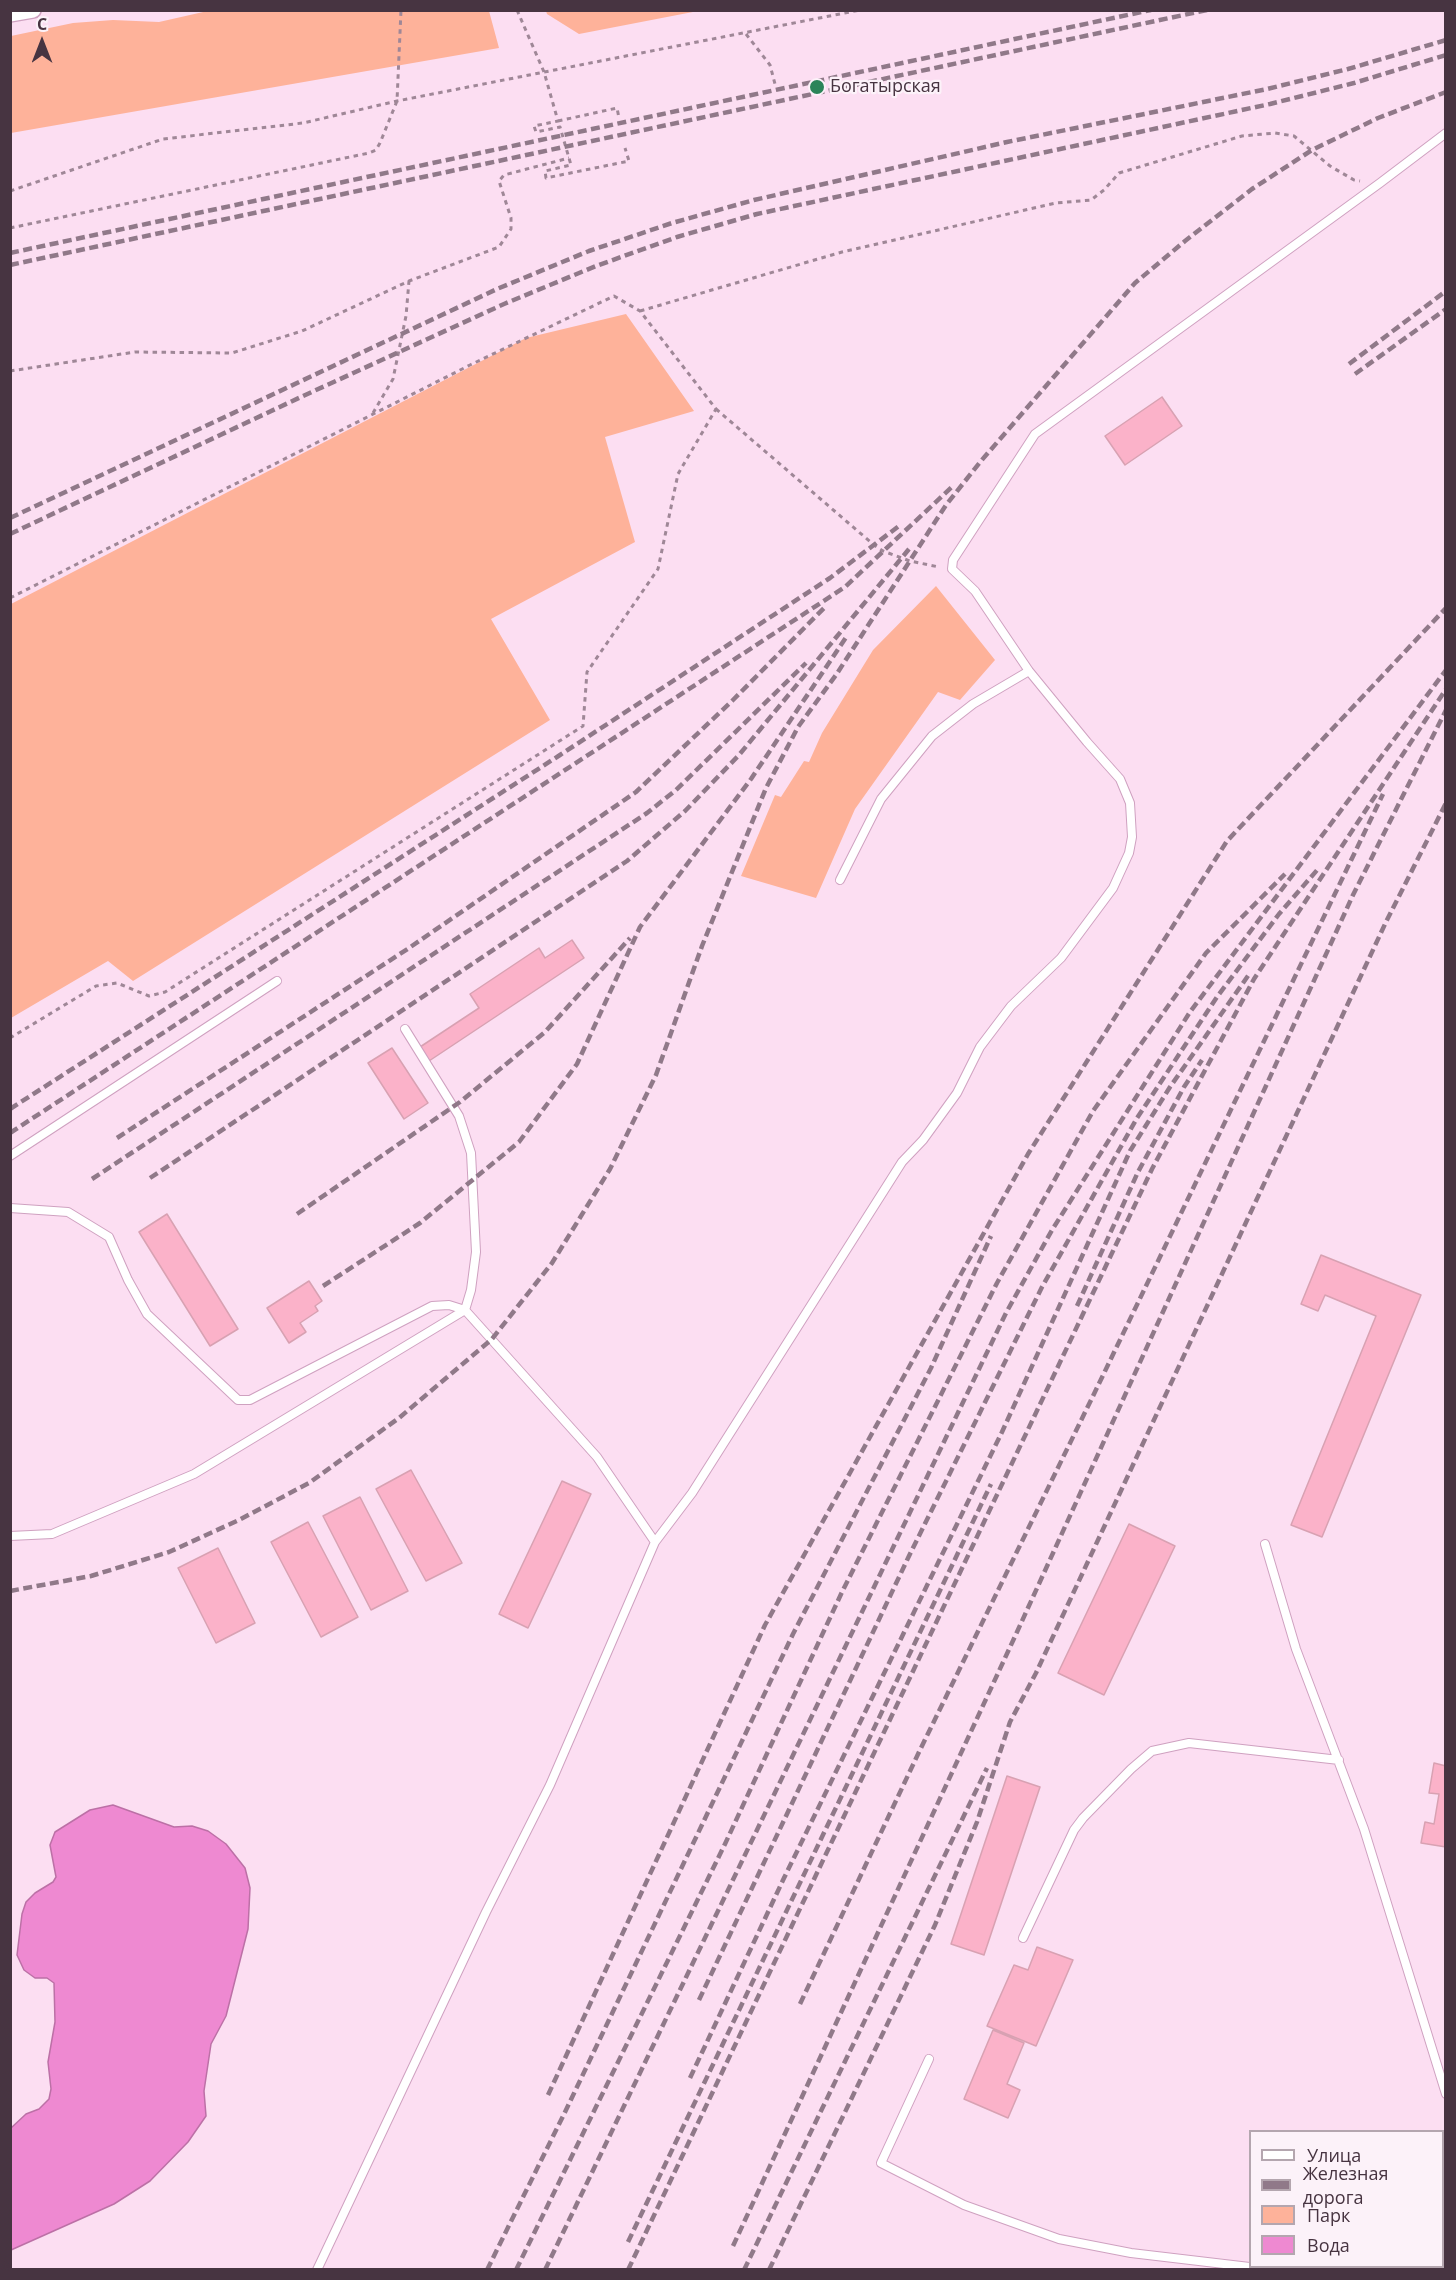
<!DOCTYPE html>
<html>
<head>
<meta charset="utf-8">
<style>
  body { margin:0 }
  #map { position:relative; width:1456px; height:2280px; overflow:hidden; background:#fcdef2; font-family:"Open Sans",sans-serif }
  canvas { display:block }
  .frame { position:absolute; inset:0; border:12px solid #473441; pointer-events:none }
  .legend { position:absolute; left:1249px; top:2130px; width:195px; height:138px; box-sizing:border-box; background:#fcf2f9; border:2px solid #b4a6af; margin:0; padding:8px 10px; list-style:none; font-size:18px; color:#473441 }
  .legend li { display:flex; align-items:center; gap:12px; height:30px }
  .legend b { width:30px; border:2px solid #b4a6af }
  .north { position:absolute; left:12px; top:12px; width:60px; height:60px; -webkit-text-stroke:4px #fcf2f9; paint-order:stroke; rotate:0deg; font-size:16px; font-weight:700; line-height:24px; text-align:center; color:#473441 }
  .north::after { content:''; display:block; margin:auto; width:21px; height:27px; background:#473441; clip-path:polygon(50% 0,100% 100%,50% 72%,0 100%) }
</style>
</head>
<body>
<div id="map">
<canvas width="1456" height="2280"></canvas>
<div class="frame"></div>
<ul class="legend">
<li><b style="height:8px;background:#fff"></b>Улица</li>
<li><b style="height:8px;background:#907989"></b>Железная дорога</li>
<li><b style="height:16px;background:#feb29a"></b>Парк</li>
<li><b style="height:16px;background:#ee89d1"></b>Вода</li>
</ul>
<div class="north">С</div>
</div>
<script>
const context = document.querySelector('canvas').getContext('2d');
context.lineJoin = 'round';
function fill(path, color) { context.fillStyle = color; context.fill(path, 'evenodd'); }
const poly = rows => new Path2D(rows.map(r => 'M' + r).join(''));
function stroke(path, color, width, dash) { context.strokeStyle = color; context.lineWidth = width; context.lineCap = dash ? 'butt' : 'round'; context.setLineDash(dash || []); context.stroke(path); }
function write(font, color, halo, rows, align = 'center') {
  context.font = font + ' "Open Sans",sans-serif'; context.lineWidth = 4.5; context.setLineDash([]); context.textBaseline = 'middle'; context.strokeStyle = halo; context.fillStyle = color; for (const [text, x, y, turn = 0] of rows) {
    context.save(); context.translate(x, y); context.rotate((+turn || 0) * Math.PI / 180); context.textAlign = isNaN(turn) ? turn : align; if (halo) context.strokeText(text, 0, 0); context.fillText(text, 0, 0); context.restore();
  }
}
fill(poly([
  [212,10,489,11,499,48,11,133,11,36,73,23,113,20,159,22],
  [546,11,546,10,698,11,579,34,547,14],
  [626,314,694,411,605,437,635,542,491,619,550,720,133,981,108,961,11,1018,11,604,526,338],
  [936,586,995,660,960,700,938,692,855,809,816,898,741,876,775,795,781,797,804,761,809,762,822,733,873,650]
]), '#feb29a');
const water = poly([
  [113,1805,174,1827,192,1826,208,1831,226,1844,245,1868,250,1888,248,1929,226,2016,211,2044,204,2091,206,2116,188,2142,150,2181,114,2204,11,2250,11,2128,26,2114,39,2109,49,2099,51,2089,48,2062,55,2022,54,1983,47,1978,35,1978,24,1970,17,1955,22,1914,26,1902,35,1893,53,1882,56,1877,50,1845,55,1832,90,1810,113,1805]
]);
fill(water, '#ee89d1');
stroke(water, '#bc70a6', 1.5);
const building = poly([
  [1162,397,1182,426,1125,465,1105,436,1162,397],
  [572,940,584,958,429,1061,420,1047,479,1008,470,994,539,948,545,958,572,940],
  [392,1048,428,1103,404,1119,368,1063,392,1048],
  [167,1214,238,1329,210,1346,139,1232,167,1214],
  [1321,1255,1421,1295,1322,1537,1291,1525,1376,1316,1325,1295,1318,1311,1301,1304,1321,1255],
  [309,1281,322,1301,315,1306,318,1311,300,1323,306,1332,289,1343,267,1308,309,1281],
  [411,1470,462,1563,426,1581,376,1489,411,1470],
  [562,1481,591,1494,528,1628,499,1614,562,1481],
  [360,1497,408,1591,371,1610,323,1516,360,1497],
  [308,1522,358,1617,321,1637,271,1542,308,1522],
  [1129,1524,1175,1546,1104,1695,1058,1673,1129,1524],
  [218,1548,255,1623,216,1643,178,1568,218,1548],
  [1434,1763,1446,1766,1446,1847,1421,1843,1425,1822,1434,1824,1439,1794,1429,1793,1434,1763],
  [1007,1776,1040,1787,984,1955,951,1944,1007,1776],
  [1037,1947,1073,1960,1036,2046,987,2026,1014,1965,1028,1970,1037,1947],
  [993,2030,1024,2043,1007,2084,1020,2090,1008,2118,964,2099,993,2030]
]);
fill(building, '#fbb2c9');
stroke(building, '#d8a1b2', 1.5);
const lane = poly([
  [840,880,881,799,932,736,973,704,1029,671],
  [10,1156,277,981],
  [10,1208,68,1212,109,1237,128,1280,147,1314,238,1400,250,1400,432,1306,449,1305,465,1310,597,1457,655,1542],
  [10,1536,52,1534,194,1474,465,1310,471,1290,476,1252,471,1153,459,1116,405,1029],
  [1265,1544,1296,1649,1364,1829,1446,2094],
  [1023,1938,1074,1830,1083,1818,1131,1769,1152,1751,1189,1743,1339,1760],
  [929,2059,881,2163,964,2205,1059,2239,1131,2253,1275,2270],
  [1442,2261,1446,2261],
  [317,2270,486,1912,550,1785,655,1542,692,1493,902,1162,923,1140,957,1093,980,1047,1011,1006,1061,958,1113,888,1129,853,1132,837,1130,803,1120,779,1087,742,1029,671,975,591,952,569,953,560,1035,434,1380,183,1446,133],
  [1380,2270,1410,2266]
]);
const street = poly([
  [10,14,33,10]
]);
stroke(lane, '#cfa1c0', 10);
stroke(street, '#cfa1c0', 18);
stroke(poly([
  [517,10,544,72,558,121,534,126,536,132,560,127,571,165,545,171,546,178,629,161,625,148],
  [746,34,770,65,775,84],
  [558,121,617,108,619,118],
  [10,191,163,139,303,123,397,101,860,10],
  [10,228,369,153,376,150,380,143,397,101,401,10],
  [640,311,842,252,1056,203,1091,200,1104,190,1119,173,1242,136,1275,133,1294,136,1330,166,1354,180,1360,181],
  [10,371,135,352,232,353,302,331,409,281,499,247,511,229,511,218,499,181,504,175,569,158],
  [716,409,874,545,883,551,910,561,939,567],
  [373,413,393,379,406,316,409,281],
  [10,598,470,365,614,296,640,311,716,409,678,474,658,569,587,672,583,726,165,992,149,996,117,983,96,986,10,1038]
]), '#9f8797', 3, [4.5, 4.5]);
stroke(lane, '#fff', 8);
stroke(street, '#fff', 15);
stroke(poly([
  [10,253,1151,10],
  [10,265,1207,10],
  [1349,364,1446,291],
  [1355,374,1446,309],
  [10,518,497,289,589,251,672,223,754,200,1007,142,1267,89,1348,69,1446,40],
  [10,534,303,396,504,304,596,266,677,237,757,214,1270,104,1354,83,1446,55],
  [10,1109,560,755,830,578,899,526],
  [10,1133,845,587,954,485],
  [117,1138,409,948,636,792,732,701,826,606],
  [150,1178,627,861,685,811,739,755,909,549],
  [92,1179,647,813,676,790,806,663],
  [297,1214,460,1102,545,1032,630,938],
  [323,1286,420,1223,519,1142,577,1064,640,927,751,779,847,636],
  [1077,1306,1138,1172,1184,1087,1202,1060],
  [10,1591,91,1576,169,1552,239,1520,309,1483,399,1418,492,1339,552,1263,610,1169,656,1075,702,946,766,788,798,727,836,675,946,505,981,461,1135,283,1185,241,1252,189,1312,150,1378,118,1446,92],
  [699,2000,909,1556,1042,1287,1137,1118,1217,997,1279,914,1318,869],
  [800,2004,919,1752,1093,1396,1383,794],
  [690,2078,784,1878,1002,1432,1130,1151,1170,1087,1250,973],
  [548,2095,765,1625,1028,1154,1227,841,1446,608],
  [628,2242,991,1484],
  [733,2246,1017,1632,1353,895,1446,710],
  [487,2270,566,2110,793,1634,931,1368,991,1236],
  [516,2270,725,1844,842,1592,997,1283,1093,1111,1206,953,1285,874],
  [545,2270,1006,1313,1052,1230,1190,1012,1446,670],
  [628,2270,1152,1169,1254,979,1446,689],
  [744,2270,987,1768],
  [769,2270,935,1925,977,1822,1010,1722,1036,1673,1386,922,1446,803]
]), '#907989', 4.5, [9, 4.5]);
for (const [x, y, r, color] of [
  [817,87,8,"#2b8459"]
]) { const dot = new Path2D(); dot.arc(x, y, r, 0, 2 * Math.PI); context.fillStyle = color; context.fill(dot); stroke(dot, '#fcf2f9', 2); }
write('18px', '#473441', '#fcf2f9', [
  ["Богатырская",830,87]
], 'left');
</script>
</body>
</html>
